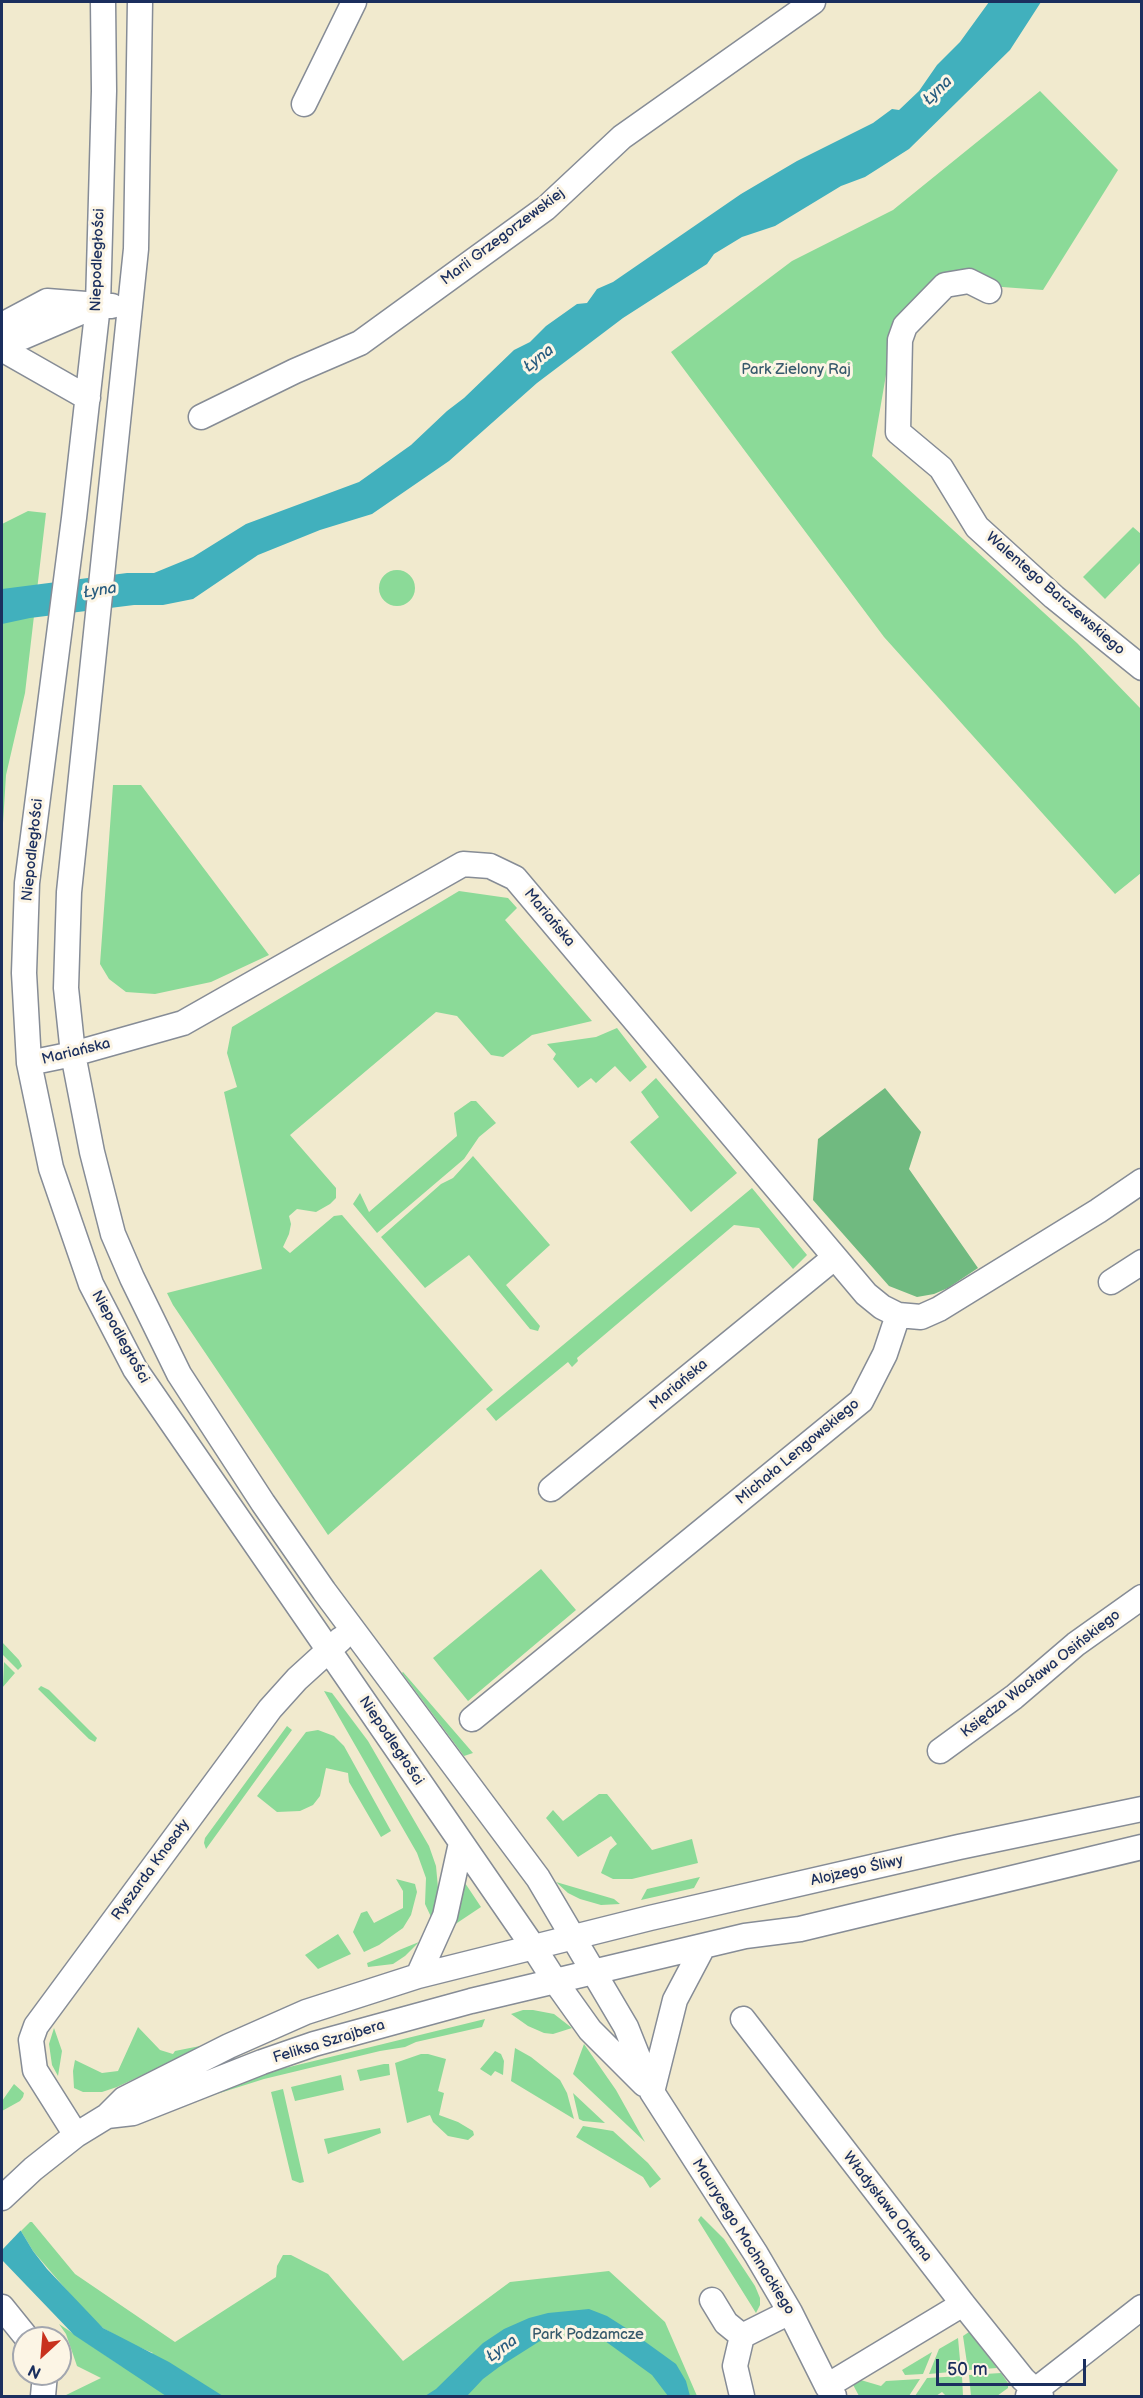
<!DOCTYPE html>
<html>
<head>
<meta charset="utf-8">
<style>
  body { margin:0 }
  #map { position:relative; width:1143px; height:2398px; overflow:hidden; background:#f1eace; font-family:"Balsamiq Sans",sans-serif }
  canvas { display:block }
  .frame { position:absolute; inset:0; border:3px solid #1b2f5e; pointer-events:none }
  .north { position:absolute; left:12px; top:2326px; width:60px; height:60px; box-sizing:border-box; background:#fcf5e5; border:2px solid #a2a6af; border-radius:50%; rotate:206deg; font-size:16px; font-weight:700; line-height:24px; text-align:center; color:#1b2f5e }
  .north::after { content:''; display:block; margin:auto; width:21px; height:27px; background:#c8321e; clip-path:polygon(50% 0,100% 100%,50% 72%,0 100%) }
  .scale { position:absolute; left:936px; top:2359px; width:150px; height:27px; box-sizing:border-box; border:3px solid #1b2f5e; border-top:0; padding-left:8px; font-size:18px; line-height:21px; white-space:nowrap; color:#1b2f5e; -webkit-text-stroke:4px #fcf5e5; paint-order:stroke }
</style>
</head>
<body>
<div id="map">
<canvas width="1143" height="2398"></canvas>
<div class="frame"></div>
<div class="north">N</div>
<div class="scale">50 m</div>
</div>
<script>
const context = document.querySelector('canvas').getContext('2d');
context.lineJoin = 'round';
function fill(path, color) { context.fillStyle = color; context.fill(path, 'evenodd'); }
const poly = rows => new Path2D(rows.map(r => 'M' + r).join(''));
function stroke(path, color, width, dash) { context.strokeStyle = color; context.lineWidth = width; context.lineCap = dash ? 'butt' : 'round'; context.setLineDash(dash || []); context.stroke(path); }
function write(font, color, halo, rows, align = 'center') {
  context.font = font + ' "Balsamiq Sans",sans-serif'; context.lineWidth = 6; context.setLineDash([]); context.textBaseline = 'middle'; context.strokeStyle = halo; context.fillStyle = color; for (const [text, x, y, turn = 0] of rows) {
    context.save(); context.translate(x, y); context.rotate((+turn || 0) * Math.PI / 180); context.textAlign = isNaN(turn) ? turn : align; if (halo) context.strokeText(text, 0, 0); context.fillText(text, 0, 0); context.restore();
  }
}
fill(poly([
  [1040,91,1118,170,1043,290,934,282,892,340,872,456,1077,643,1141,709,1141,873,1115,894,884,637,671,352,792,261,893,210],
  [28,511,46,513,25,693,6,775,2,839,2,524],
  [1133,527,1141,534,1141,562,1105,599,1083,577],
  '379 588a18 18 0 1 1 36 0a18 18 0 1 1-36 0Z',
  [113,785,141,785,269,955,211,982,155,994,126,992,109,979,100,964],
  [459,891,508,898,517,908,505,920,592,1021,532,1035,503,1057,491,1055,457,1016,436,1012,290,1135,336,1188,336,1198,330,1204,316,1212,297,1209,289,1216,291,1224,289,1234,283,1247,290,1253,334,1216,342,1215,493,1390,328,1535,173,1305,167,1293,262,1269,224,1092,237,1087,227,1053,232,1027],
  [617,1028,647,1067,630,1082,615,1066,596,1083,591,1078,578,1088,553,1059,556,1054,547,1044,596,1037],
  [656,1078,737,1173,691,1212,630,1142,659,1117,641,1092],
  [471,1101,476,1101,496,1123,479,1137,464,1159,377,1233,353,1204,360,1193,369,1212,457,1136,454,1113],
  [473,1156,550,1245,506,1285,540,1326,538,1331,530,1329,469,1255,425,1288,381,1237,441,1184,453,1178],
  [752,1188,807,1255,793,1269,759,1228,734,1225,577,1358,578,1361,572,1367,568,1362,496,1421,486,1409],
  [541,1569,576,1610,468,1701,433,1658],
  [2,1642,19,1660,22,1666,18,1670,2,1654],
  [4,1662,15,1673,2,1688,3,1684],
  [403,1672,473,1753,464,1756,402,1673],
  [41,1686,49,1690,97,1738,95,1742,89,1739,38,1689],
  [324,1691,332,1693,368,1741,429,1846,436,1866,438,1888,438,1899,432,1919,425,1904,426,1878,417,1853],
  [287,1726,292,1730,206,1849,204,1843,205,1838],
  [318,1730,334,1736,344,1746,391,1831,381,1837,349,1782,348,1773,326,1768,320,1796,313,1805,300,1811,277,1812,257,1796,306,1732],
  [599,1794,607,1794,652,1850,692,1839,698,1863,632,1879,613,1879,601,1873,610,1850,617,1844,611,1836,578,1857,546,1818,553,1810,563,1821],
  [461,1877,481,1907,454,1925],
  [700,1877,694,1888,641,1900,647,1889],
  [396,1879,415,1884,417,1892,411,1915,403,1928,379,1945,364,1952,353,1932,361,1913,367,1911,374,1923,403,1908,403,1891],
  [556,1882,614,1899,620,1904,601,1905,580,1899,568,1893],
  [338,1934,351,1954,318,1969,305,1955],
  [419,1942,405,1956,393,1964,368,1967,367,1963],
  [523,2010,533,2010,554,2014,572,2028,553,2034,544,2033,528,2026,511,2014],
  [485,2019,482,2027,416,2042,405,2047,380,2051,264,2079,204,2098,245,2080,273,2071],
  [138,2027,160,2050,173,2054,175,2051,200,2046,200,2048,117,2087,102,2092,83,2092,74,2088,73,2071,75,2060,102,2073,118,2071],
  [54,2028,62,2051,58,2076,52,2065,49,2044],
  [584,2044,616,2090,645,2142,573,2074],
  [515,2048,531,2057,560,2080,567,2093,574,2119,511,2081],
  [495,2051,501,2054,504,2061,503,2075,495,2071,491,2076,480,2069],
  [421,2054,428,2054,446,2059,438,2091,444,2093,439,2115,458,2122,473,2131,474,2135,468,2140,448,2136,433,2122,430,2115,407,2123,395,2063],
  [384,2064,389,2064,390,2075,360,2081,357,2070],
  [341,2075,344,2090,295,2101,291,2087],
  [14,2084,24,2093,23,2097,20,2101,2,2111,2,2101],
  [283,2089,304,2182,300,2183,292,2180,271,2092],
  [573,2093,605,2123,583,2121,579,2119],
  [583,2126,613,2131,648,2163,661,2179,650,2188,643,2177,576,2137],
  [380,2128,381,2133,328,2154,324,2139],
  [701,2216,724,2239,755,2286,760,2298,760,2305,756,2313,698,2220],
  [30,2222,32,2222,75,2274,175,2342,276,2277,277,2266,283,2255,291,2255,328,2274,403,2361,510,2282,609,2271,665,2322,697,2396,64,2396,101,2378,77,2366,66,2334,59,2324,123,2367,153,2353,129,2343,103,2328,88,2315,33,2251,21,2231],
  [969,2332,997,2368,968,2370,963,2336],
  [958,2338,961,2371,929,2374,939,2349],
  [932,2352,923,2374,905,2375,902,2370],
  [1001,2373,1008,2383,1008,2388,997,2396,971,2396,969,2375],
  [962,2376,963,2396,946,2396,942,2392,936,2396,915,2396,927,2378],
  [854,2378,881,2386,886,2381,920,2379,909,2396,859,2396,850,2379]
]), '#8bda98');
fill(poly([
  [885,1088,921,1132,909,1169,978,1268,948,1288,934,1294,917,1297,889,1286,813,1200,818,1139]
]), '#70ba80');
fill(poly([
  [989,2,1041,2,1010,50,909,149,865,177,841,186,775,226,742,237,714,254,707,264,623,318,537,383,449,461,372,514,320,530,258,555,193,599,163,605,134,605,30,618,2,624,2,589,127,573,154,573,193,557,246,524,359,482,411,445,447,411,464,398,514,350,530,342,546,326,577,304,587,303,597,289,613,282,741,194,797,161,873,123,892,109,899,110,919,91,937,65,960,42],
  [2,2214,21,2231,33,2251,47,2269,103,2328,169,2362,223,2396,166,2396,74,2335,2,2260],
  [589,2309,607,2316,629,2330,676,2364,686,2381,690,2396,668,2396,652,2375,605,2341,583,2331,567,2329,551,2334,499,2367,483,2379,467,2396,425,2396,436,2389,483,2343,504,2329,529,2318,548,2313]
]), '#41b0bd');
fill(poly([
  [2,2211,23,2228,2,2250]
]), '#f1eace');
const minor = poly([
  [103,2,104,91,98,305,74,518,27,883,24,973,29,1063,51,1168,91,1284,135,1369,534,1948,555,1981,590,2030,644,2084],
  [140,2,136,249,69,892,66,988,73,1054,92,1152,113,1234,132,1278,179,1374,263,1503,324,1591,538,1878,626,2027,652,2092,756,2254,790,2312,827,2386,834,2396],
  [304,104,354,2],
  [989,291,969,281,945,285,905,326,900,340,898,432,941,468,977,527,1054,597,1142,668],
  [2,325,47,301,112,306],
  [2,346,93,307],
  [2,349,88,398],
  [201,417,295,371,360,343,546,208,622,137,813,2],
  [29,1063,73,1054,183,1023,463,864,490,866,515,878,866,1294,882,1307,898,1315,921,1317,939,1309,1098,1211,1142,1181],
  [1111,1282,1142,1262],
  [551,1489,834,1258],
  [472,1719,861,1401,885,1354,898,1315],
  [940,1751,1014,1697,1076,1644,1142,1597],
  [418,1976,445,1916,461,1843],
  [743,2019,963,2304,1023,2379,1041,2396],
  [652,2092,675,2000,703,1947],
  [107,2116,133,2113,262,2062,314,2044,471,2001,745,1936,800,1929,1142,1847],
  [76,2135,35,2070,31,2040,36,2026,270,1709,297,1679,341,1639],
  [2,2198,33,2169,76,2135,107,2116,124,2099,229,2046,306,2012,418,1976,650,1918,959,1847,1142,1809],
  [712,2300,726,2323,742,2336,735,2366,742,2396],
  [2,2307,27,2338],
  [742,2336,790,2312],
  [827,2386,963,2304],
  [43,2396,45,2374],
  [1028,2396,1142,2307]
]);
stroke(minor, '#868c96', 27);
stroke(minor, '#fff', 24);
write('15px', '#1b2f5e', '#fcf5e5', [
  ["Marii Grzegorzewskiej",503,237,-37],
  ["Niepodległości",98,260,-88],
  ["Walentego Barczewskiego",1055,594,41],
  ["Niepodległości",33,850,-84],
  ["Mariańska",549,918,50],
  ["Mariańska",76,1052,-14],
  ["Niepodległości",120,1337,61],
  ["Mariańska",679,1385,-40],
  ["Michała Lengowskiego",798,1452,-40],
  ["Księdza Wacława Osińskiego",1041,1674,-38],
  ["Niepodległości",391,1741,56],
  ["Ryszarda Knosały",151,1870,-54],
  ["Alojzego Śliwy",857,1871,-13],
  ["Feliksa Szrajbera",329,2042,-17],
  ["Władysława Orkana",887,2207,52],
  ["Maurycego Mochnackiego",743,2237,58]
]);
write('15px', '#375a6c', '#fcf5e5', [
  ["Park Zielony Raj",796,370],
  ["Park Podzamcze",588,2335]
]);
write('italic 16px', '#285c7f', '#fcf5e5', [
  ["Łyna",938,91,-44],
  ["Łyna",539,359,-38],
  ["Łyna",100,591,-9],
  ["Łyna",502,2349,-36]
]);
</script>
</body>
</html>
